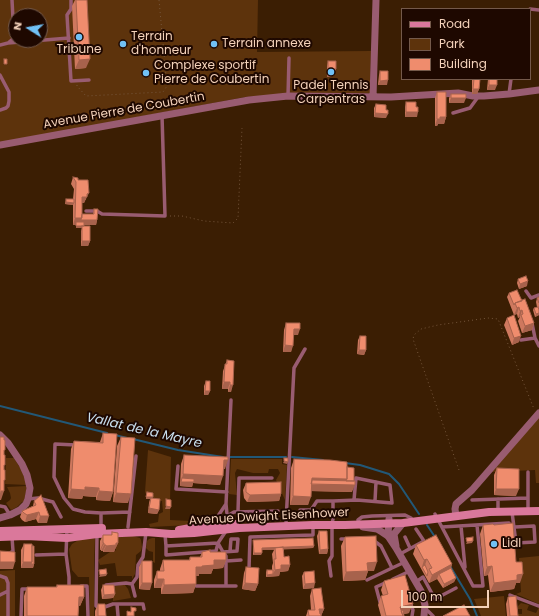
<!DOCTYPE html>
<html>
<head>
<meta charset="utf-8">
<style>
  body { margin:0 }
  #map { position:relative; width:539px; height:616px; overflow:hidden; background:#3b1e03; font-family:Poppins,sans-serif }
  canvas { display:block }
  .legend { position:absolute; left:401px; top:8px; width:130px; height:72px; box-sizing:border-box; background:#1e0800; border:1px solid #74594a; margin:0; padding:5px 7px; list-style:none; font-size:12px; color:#f4d2ba }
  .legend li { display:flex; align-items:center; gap:8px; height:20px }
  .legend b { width:20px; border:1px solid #74594a }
  .north { position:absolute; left:8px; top:8px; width:40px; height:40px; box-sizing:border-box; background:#1e0800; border:1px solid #74594a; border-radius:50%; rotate:281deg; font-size:11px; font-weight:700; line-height:16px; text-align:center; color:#f4d2ba }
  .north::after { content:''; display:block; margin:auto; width:14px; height:18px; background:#71c1f5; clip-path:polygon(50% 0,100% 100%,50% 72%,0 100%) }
  .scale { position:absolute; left:401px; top:590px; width:88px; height:18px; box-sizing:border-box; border:2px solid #f4d2ba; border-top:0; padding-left:5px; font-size:12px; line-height:14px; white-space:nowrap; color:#f4d2ba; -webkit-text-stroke:3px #1e0800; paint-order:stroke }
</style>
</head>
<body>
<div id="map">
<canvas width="539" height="616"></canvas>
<ul class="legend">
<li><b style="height:5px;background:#da789b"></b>Road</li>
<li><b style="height:11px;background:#5d330c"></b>Park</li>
<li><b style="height:11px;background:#ef8c6d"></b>Building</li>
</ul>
<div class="north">N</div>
<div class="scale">100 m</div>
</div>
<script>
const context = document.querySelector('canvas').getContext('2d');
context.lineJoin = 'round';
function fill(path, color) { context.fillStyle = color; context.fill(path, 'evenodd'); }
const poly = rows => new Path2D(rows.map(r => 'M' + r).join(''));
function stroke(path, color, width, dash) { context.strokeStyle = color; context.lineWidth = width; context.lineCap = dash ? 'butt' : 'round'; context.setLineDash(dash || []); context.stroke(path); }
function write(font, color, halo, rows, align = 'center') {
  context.font = font + ' Poppins,sans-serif'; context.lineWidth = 4; context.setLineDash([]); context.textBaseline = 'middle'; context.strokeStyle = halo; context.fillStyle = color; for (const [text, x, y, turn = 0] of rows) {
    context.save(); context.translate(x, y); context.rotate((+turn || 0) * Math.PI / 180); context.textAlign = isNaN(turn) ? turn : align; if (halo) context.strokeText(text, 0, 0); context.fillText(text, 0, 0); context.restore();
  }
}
fill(poly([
  [0,0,258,0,257,52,371,51,370,93,290,94,245,97,0,143],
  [16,16,40,16,40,40,16,40],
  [539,417,539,483,536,483,535,470,491,472],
  [148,450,171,457,170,502,165,509,170,509,170,520,192,521,191,525,150,527,149,524,158,522,159,514,163,512,162,501,152,500,153,494,146,494,145,492],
  [6,458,14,458,22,471,27,485,5,484],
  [231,459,282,459,282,464,287,465,285,500,276,480,280,473,278,469,269,469,268,473,253,473,237,469,235,473,237,495,229,494],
  [27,486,24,502,22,502,17,507,11,510,6,503,10,500,11,498,10,493,7,487],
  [133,536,140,538,141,540,142,547,141,551,136,555,135,574,132,579,132,576,117,576,115,563,100,565,98,560,110,552,114,552,116,550,115,539,104,537],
  [95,537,94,563,94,616,90,616,89,577,78,577,72,570,69,549,72,544,80,539],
  [152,538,155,538,155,563,153,562,153,552,149,551,146,548,147,541,149,539],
  [539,556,539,604,516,594,521,592,519,558],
  [15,570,15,616,0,616,0,571],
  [124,584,128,589,131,598,113,601,113,594,115,594,114,588,104,589],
  [504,596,506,616,481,616,474,599],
  [521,603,529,605,527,610,536,613,539,607,539,616,518,616,518,614,522,614,522,609,518,609,518,606]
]), '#5d330c');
stroke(poly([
  [0,406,107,433],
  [115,435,127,438],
  [133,439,178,450,223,457],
  [227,457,286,457],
  [292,457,323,460],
  [345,463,360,465,389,474,399,484,419,514],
  [427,525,435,537],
  [450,566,470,599,477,616]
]), '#225877', 2);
stroke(poly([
  [77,85,77,86,86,96,163,92,167,86,159,0],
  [170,216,182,216,204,221,233,223,238,218,242,128],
  [459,470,413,339,414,335,421,329,438,325,488,318,498,319,534,409]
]), '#76573d', 1, [1, 3]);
stroke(poly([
  [71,0,71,9,67,15,71,81,89,80],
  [530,9,539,10],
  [8,43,69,38],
  [0,45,8,43,14,38,12,0],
  [0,75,9,92,9,101,8,106,6,108,0,110],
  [509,94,511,79],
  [288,96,289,58],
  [453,113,470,108,478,97],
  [86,211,97,211,102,214,165,216,162,115],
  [526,291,531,298,539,295],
  [532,323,535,338],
  [521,340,535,338,539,346],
  [76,445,55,444,54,477,64,498,73,509,85,512,101,513],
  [178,466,176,489,227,492],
  [528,472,528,507],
  [28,499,38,498,53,502,61,517],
  [498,499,498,508],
  [472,500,528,498],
  [375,501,376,482],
  [0,506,5,507,10,515],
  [300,510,311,510,317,501,333,501],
  [238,512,239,478,272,478],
  [512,512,516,543,535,542,534,526,515,527],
  [435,514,473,586,483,586,477,525],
  [227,516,234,512,278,511],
  [358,520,362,517,372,516,405,515,411,518],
  [286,522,294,368,305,349],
  [212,525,226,504],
  [228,525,226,504,231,400],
  [461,526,465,567],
  [128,527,136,456],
  [442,527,509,523],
  [101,528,101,513,130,512],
  [67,529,66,554,69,577,69,587],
  [165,534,166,546,218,543,226,531],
  [97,535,96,606,102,608,113,604,143,604,144,609],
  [405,537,410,548],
  [341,539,349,539],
  [373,540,381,546,392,568,405,562],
  [166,546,166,555,216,551,218,543],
  [223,552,237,551,238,539,231,539,230,551],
  [9,554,13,551,12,537],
  [400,554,424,541,416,529],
  [36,555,66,554],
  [226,561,241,560],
  [249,569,250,537,313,535,313,526],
  [0,576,6,578,8,583,8,591],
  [331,576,329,561,332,556,332,524,333,519,333,501,357,500,392,503,390,485,356,478,354,500],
  [393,579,410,571],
  [367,580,392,568],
  [416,582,423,577,435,599,456,588],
  [132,584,135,596],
  [106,585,126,583,132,584,137,577,138,565,143,557,146,532],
  [81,586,87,586,88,616],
  [196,586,226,586,226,556,223,552,218,543],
  [226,586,236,586],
  [0,595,8,591,8,616],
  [510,595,515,597,539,606],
  [380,602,376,587,387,582],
  [410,602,413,610,412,616],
  [117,604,118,616],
  [425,610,428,611,433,616],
  [21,616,22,589,31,589]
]), '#995c71', 3.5);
stroke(poly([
  [373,97,376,0],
  [0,145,249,100,288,96,391,97,458,93,473,96,484,96,509,94,539,90],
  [0,435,8,443,22,464,27,475,30,488,28,499,26,504,20,510,10,515,0,518],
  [456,516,455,509,456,504,472,490,539,413],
  [363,527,377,529,382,532,388,536,396,548,421,591,425,605,424,616],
  [388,536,389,519],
  [396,546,394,534,403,523]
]), '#995c71', 7);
stroke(poly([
  [179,530,202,526,235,524],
  [0,531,102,528],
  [0,537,26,536,67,538,97,534,146,532,171,534,194,533,239,528,313,525,345,525,403,523,489,512,539,511]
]), '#da789b', 8);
fill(poly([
  [75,0,87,0,86,68,75,69,72,6],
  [328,61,336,69,334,73,333,73,331,77,327,77,327,66],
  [380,71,387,85,378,85,379,75],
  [472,79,480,79,479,89,477,94,472,94],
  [488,79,489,79,495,90,487,90],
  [437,92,446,117,444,124,438,124,437,126,435,126,435,98],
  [451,94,464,103,449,103,449,98],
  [406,102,417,117,405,117,405,107],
  [376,104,386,110,386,118,374,117,374,108],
  [73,177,78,180,86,200,85,200,84,203,82,203,82,214,93,214,94,209,97,220,96,225,84,224,84,226,90,241,88,246,81,246,81,231,82,228,76,228,76,225,73,225,73,205,65,204,66,199,73,199,74,189,71,184],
  [518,279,527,286,519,289,517,283],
  [509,293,520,298,523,300,534,323,532,330,522,333,518,321,520,317,518,318,517,314,514,315,507,297],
  [539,297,539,315,535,317,533,310,534,308,537,307,536,302,537,298],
  [507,318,519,342,512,345,504,325],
  [286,323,298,335,294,335,291,352,283,352,284,330],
  [360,336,366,350,364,355,357,354,358,340],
  [227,360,234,361,231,392,228,392,228,389,222,389,223,371],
  [206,381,210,391,208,395,204,395,204,386],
  [103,433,113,492,110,501,96,500,96,497,83,496,82,499,68,498,71,449,74,441,100,442],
  [121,437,128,503,113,502,117,446],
  [184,455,225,469,223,469,220,485,193,483,192,487,180,486,181,464],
  [294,459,347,467,352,492,311,491,308,505,290,505,291,468],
  [497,468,516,496,494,495,494,475],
  [246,483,281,494,279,501,247,502,244,498,243,490],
  [147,492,152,498,159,510,157,514,148,513,149,503,150,499,146,499],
  [34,501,47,523,38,523,36,519,25,522,22,520,20,517,22,511,33,506],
  [483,525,494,525,516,562,520,583,516,583,514,589,490,592,488,575,484,576,480,534],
  [319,531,328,549,327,554,319,554,317,536],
  [112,532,118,543,115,549,114,552,103,552,103,551,101,551,101,550,100,550,100,541,103,535,111,535],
  [345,537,374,571,368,571,365,580,343,581,341,546],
  [253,540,314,546,313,548,284,549,284,557,290,565,288,571,280,572,279,576,266,577,266,572,267,570,272,570,272,566,273,563,272,554,274,550,262,550,261,555,253,555],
  [24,544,34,564,33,568,21,568,21,550],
  [416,545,452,564,451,568,456,578,454,582,443,588,437,579,429,583,413,554],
  [202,552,210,552,226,560,223,568,213,569,211,574,199,574,199,576,196,576,196,584,193,593,161,594,161,588,154,588,154,580,157,571,160,571,160,569,163,560,189,560,190,557,200,557],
  [142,561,150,590,139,589,139,567],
  [246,567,258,584,255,591,242,589,244,573],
  [304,572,314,588,303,589,302,576],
  [384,581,409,613,404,614,404,616,381,616,378,605,381,596,383,596,381,590],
  [57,585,84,597,80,606,79,606,78,616,24,616,24,596,27,587,56,587],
  [103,585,115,594,113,598,102,599,101,590],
  [312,589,324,609,321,616,306,616,308,610,311,610,310,596],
  [508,597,518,616,507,616,506,604],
  [98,604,106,616,95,616,95,611]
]), '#ce785e');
fill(poly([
  [90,59,86,68,75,69,79,60],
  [333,69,336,69,334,73,333,73,331,77,327,77,328,72],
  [388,80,387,85,378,85,380,81],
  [489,85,497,85,495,90,487,90],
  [473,89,479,89,477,94,472,94],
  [451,98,466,98,464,103,449,103],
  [406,112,418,112,417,117,405,117],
  [375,113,388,114,386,118,374,117],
  [440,117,446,117,444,124,438,124,437,126,435,126,437,119],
  [89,193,84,203,80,203,82,197,87,194],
  [66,202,74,203,73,205,65,204],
  [75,218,82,218,97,220,96,225,76,225,76,222,76,225,73,225],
  [76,226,84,226,82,226,82,228,76,228],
  [82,241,90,241,88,246,81,246],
  [528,281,527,286,519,289,520,284],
  [519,307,517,314,514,315,517,308],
  [522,310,520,317,518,318,520,311],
  [539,313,539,315,535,317,536,314],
  [534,323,532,330,522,333,525,326],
  [294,329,300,329,298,335,292,335],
  [521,336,519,342,512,345,514,338],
  [285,345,293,346,291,352,283,352],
  [359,350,366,350,364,355,357,354],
  [224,382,230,382,228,389,222,389],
  [230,385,233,385,231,392,228,392],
  [205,391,210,391,208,395,204,395],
  [224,460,228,460,225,469,221,469],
  [284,461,288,462,287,464,283,463],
  [183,474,223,476,220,485,193,483,192,487,180,486],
  [312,478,347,479,355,485,352,492,308,491],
  [85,487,99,488,96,497,83,496,82,499,68,498,71,489],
  [496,489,519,489,516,496,494,495],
  [1,491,4,491,1,500,0,500,0,493],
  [99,491,113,492,110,501,96,500],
  [116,493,131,494,128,503,113,502],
  [281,494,279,501,247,502,250,495],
  [293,496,311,497,308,505,290,505],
  [146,497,153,497,152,499,146,499],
  [166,506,171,507,170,509,165,509],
  [149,508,159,510,157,514,148,513],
  [39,512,36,519,25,522,27,515],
  [40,516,49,516,47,523,38,523],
  [473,541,472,543,466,544,467,542],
  [103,543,104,543,101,550,100,550],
  [116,543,118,543,114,552,103,552,106,546],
  [104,545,106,545,103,551,101,551],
  [314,546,313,548,275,550,275,548,274,550,261,550,262,548],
  [328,549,327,554,319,554,320,550],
  [254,553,262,553,261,555,253,555],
  [427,559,424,568,422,567,424,560],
  [214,560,226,560,223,568,213,569,211,574,199,574,199,576,193,576,196,567,202,566],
  [0,562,15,562,13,569,0,569],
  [23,562,32,562,34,564,33,568,21,568],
  [377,562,374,571,368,571,365,580,343,581,346,572,367,563],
  [452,564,449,572,439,574,437,579,429,583,432,575],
  [281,565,290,565,288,571,280,572,279,576,266,577,267,575,273,574,275,570],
  [492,566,488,575,484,576,487,567],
  [107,574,106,576,99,577,100,575],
  [523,574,520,583,516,583,514,589,490,592,494,583,517,575],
  [456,578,454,582,443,588,444,584],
  [157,579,164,579,161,588,154,588],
  [142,583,152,583,150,590,139,589],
  [245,583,258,584,255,591,242,589],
  [315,583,314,588,303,589,305,584],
  [196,584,193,593,161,594,164,585],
  [115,594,113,598,102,599,104,595],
  [79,597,84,597,80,606,75,606],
  [413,604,409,613,400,615,400,607],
  [319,609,324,609,321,616,317,616]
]), '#a7624c');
const building = poly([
  [76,0,87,0,90,59,79,60,76,0],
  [4,59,7,59,7,64,4,64,4,59],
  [328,61,336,61,336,69,333,69,333,72,328,72,328,61],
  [380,71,388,71,388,80,380,81,380,71],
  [474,79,480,79,479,89,473,89,474,79],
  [489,79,497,79,497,85,489,85,489,79],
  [437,92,446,92,446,117,440,117,440,119,437,119,437,92],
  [451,94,466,94,466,98,451,98,451,94],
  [406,102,416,102,416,107,418,107,418,112,406,112,406,102],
  [376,104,386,105,386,110,388,110,388,114,375,113,376,104],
  [73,177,78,178,78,180,88,180,89,193,87,194,87,197,82,197,82,218,75,218,76,182,73,177],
  [66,199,74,199,74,203,66,202,66,199],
  [94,209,98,209,97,220,81,220,82,214,94,214,94,209],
  [76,222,84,222,84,226,76,226,76,222],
  [82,226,90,226,90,241,82,241,82,226],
  [526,276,528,281,520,284,518,279,526,276],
  [517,290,522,301,515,303,514,305,509,293,517,290],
  [539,297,539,303,537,298,539,297],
  [525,299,534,323,525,326,521,315,523,314,522,310,520,311,519,307,517,308,515,303,525,299],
  [538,307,539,310,539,313,536,314,534,308,538,307],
  [514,315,521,336,514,338,507,318,514,315],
  [286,323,300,323,300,329,294,329,293,346,285,345,286,323],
  [360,336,366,336,366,350,359,350,360,336],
  [227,360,234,361,233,385,230,385,230,382,224,382,225,364,227,364,227,360],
  [206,381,210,381,210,391,205,391,206,381],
  [103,433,117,434,113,492,99,491,99,488,85,487,85,490,71,489,74,441,103,443,103,433],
  [0,437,4,437,4,440,5,440,5,450,4,450,4,455,5,455,5,465,4,465,4,470,5,470,5,480,4,480,4,491,1,491,1,493,0,493,0,437],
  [121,437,135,438,131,494,116,493,121,437],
  [184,455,228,457,228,460,224,460,223,476,183,474,184,455],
  [284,458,288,458,288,462,284,461,284,458],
  [294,459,330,460,347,462,347,479,312,478,311,497,293,496,294,459],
  [347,467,354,468,354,481,346,481,347,479,347,467],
  [497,468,519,469,519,489,496,489,497,468],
  [182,478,194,479,194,482,181,482,182,478],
  [312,480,355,481,355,485,311,484,312,480],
  [281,482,281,494,250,495,246,492,246,483,281,482],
  [147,492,153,493,153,497,146,497,147,492],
  [41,495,49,516,40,516,39,512,27,515,24,513,22,511,36,505,34,501,41,495],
  [151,498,160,499,159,510,149,508,151,498],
  [166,499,171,500,171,507,166,506,166,499],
  [513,523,516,562,522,562,523,574,517,575,517,580,494,583,492,566,487,567,483,525,493,524,494,525,513,523],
  [319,531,327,531,328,549,320,550,319,531],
  [112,532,118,533,118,543,116,543,116,545,106,546,106,545,104,545,104,543,103,543,103,535,112,535,112,532],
  [436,535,452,564,432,575,429,569,432,568,427,559,424,560,416,545,436,535],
  [376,536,377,562,367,563,368,571,346,572,345,537,376,536],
  [473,537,473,541,467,542,466,538,473,537],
  [313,538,314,546,262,548,262,553,254,553,253,540,313,538],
  [24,544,32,544,32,562,23,562,24,544],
  [32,546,34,546,34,564,31,564,32,562,32,546],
  [283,547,284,557,289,556,290,565,281,565,281,569,275,570,274,559,276,559,275,548,283,547],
  [210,550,210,552,226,552,226,560,214,560,214,565,202,566,202,567,196,567,196,584,164,585,164,579,157,579,157,571,164,571,163,560,190,560,190,557,202,557,202,552,210,550],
  [0,551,15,552,15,562,0,562,0,551],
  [142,561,152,561,152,583,142,583,142,561],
  [425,565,428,572,427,576,422,567,425,565],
  [246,567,259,568,258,584,245,583,246,567],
  [451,568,456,578,444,584,439,574,451,568],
  [106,569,107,574,100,575,99,570,106,569],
  [267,570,273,570,273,574,267,575,267,570],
  [314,571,315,583,305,584,304,572,314,571],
  [405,575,413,604,400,607,403,616,386,616,381,596,388,594,384,581,405,575],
  [57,585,84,585,84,597,79,597,78,616,27,616,27,587,57,587,57,585],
  [103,585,114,585,115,594,104,595,103,585],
  [321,588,324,609,319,609,320,614,321,614,321,616,309,616,308,610,315,610,312,589,321,588],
  [516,596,518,616,510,616,508,597,516,596],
  [98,604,105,604,106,616,98,616,98,604],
  [464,605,470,616,443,616,464,605],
  [131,607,136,608,136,611,134,611,134,616,127,616,127,611,131,612,131,607],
  [403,610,404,616,403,616,401,611,403,610]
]);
fill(building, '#ef8c6d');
stroke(building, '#a7624c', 1);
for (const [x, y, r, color] of [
  [79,37,4,"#71c1f5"],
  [123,44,4,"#71c1f5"],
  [214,44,4,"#71c1f5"],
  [331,72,4,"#71c1f5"],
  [146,73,4,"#71c1f5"],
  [494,544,4,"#71c1f5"]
]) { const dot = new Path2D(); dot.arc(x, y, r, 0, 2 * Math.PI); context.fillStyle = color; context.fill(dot); stroke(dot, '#1e0800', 1.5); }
write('12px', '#f4d2ba', '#1e0800', [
  ["Terrain",131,37],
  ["d'honneur",131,51],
  ["Terrain annexe",222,44],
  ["Tribune",79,50,"center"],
  ["Complexe sportif",154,66],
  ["Pierre de Coubertin",154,80],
  ["Padel Tennis",331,86,"center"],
  ["Carpentras",331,100,"center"],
  ["Lidl",502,544]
], 'left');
write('12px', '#f4d2ba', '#1e0800', [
  ["Avenue Pierre de Coubertin",124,111,-10],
  ["Avenue Dwight Eisenhower",269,517,-3]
]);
write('italic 13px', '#cae0ef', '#1e0800', [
  ["Vallat de la Mayre",144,431,13]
]);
</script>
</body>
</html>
